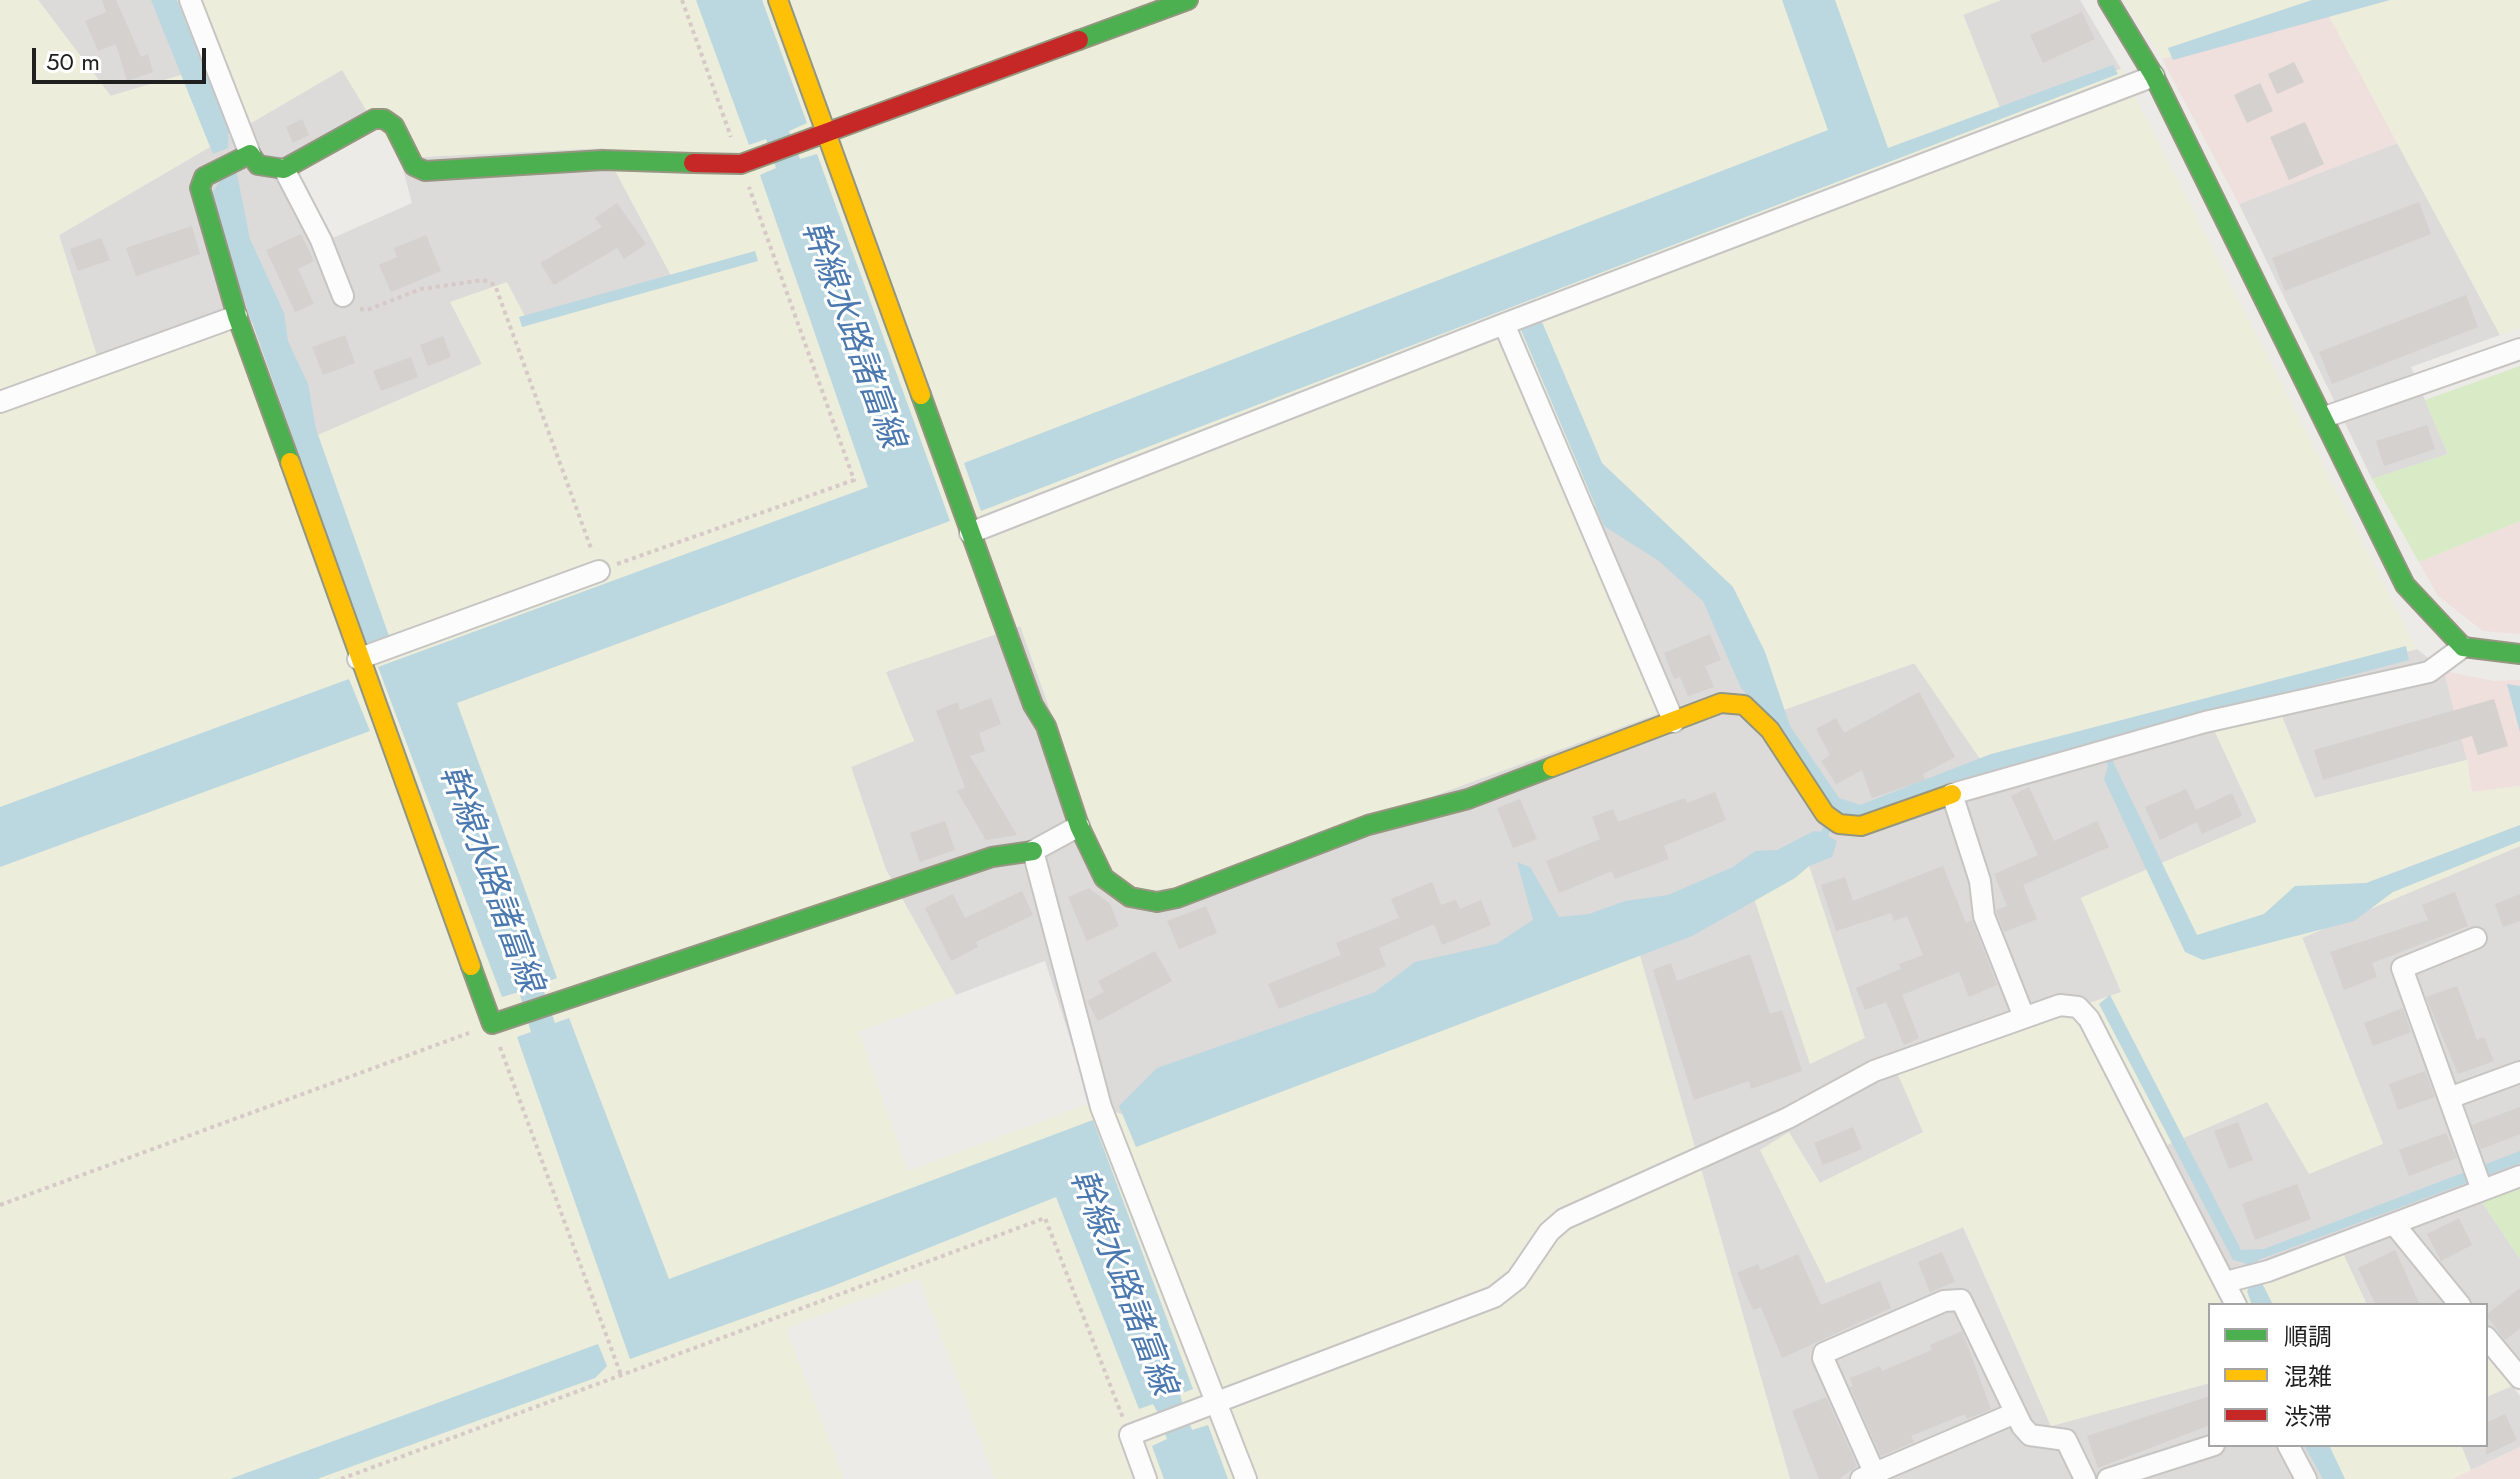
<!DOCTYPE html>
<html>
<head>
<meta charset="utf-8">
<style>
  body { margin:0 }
  #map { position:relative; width:2520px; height:1479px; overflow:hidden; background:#edebe8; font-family:Jost,"Noto Sans JP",sans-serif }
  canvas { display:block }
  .legend { position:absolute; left:2208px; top:1303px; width:280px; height:144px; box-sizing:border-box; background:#fff; border:2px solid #a5a5a5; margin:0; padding:10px 14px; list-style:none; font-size:24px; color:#1f1f1f }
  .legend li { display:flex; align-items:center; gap:16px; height:40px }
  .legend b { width:40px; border:2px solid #a5a5a5 }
  .scale { position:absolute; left:32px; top:48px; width:174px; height:36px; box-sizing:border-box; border:4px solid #1f1f1f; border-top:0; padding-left:10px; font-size:24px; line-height:28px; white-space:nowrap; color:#1f1f1f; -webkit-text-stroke:6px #fff; paint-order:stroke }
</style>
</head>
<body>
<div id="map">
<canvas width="2520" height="1479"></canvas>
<ul class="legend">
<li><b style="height:10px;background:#4caf50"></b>順調</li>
<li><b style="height:10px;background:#ffc107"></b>混雑</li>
<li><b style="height:10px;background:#c62828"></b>渋滞</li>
</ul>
<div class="scale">50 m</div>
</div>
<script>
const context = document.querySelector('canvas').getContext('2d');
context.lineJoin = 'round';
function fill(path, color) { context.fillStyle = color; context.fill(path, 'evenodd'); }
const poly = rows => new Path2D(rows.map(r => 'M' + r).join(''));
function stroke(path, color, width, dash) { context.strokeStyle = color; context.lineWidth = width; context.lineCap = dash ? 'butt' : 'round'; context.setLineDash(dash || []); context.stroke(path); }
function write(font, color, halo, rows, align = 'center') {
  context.font = font + ' Jost,"Noto Sans JP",sans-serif'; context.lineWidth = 6; context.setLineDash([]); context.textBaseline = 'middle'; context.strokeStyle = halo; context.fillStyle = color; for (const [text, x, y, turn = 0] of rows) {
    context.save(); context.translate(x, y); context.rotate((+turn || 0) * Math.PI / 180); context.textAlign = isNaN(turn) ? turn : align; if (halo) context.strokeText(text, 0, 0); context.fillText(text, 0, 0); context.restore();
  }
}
fill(poly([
  [38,0,160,0,188,73,110,96],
  [2001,0,2080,0,2121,69,2000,109,1963,14],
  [343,69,375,125,292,173,326,241,412,203,400,158,603,148,673,279,527,322,451,302,482,364,305,441,260,319,103,376,59,235],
  [2400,142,2500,335,2411,367,2448,454,2372,479,2239,204],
  [1567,497,1628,515,1720,600,1775,713,1915,663,2202,704,2257,822,2081,898,2122,992,1896,1070,1924,1132,1820,1183,1789,1133,1826,1283,1963,1227,2051,1426,2210,1383,2210,1445,2319,1445,2334,1479,1790,1479,1634,938,1136,1120,1091,1103,1045,961,956,995,886,870,851,767,914,741,885,672,1020,626],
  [2417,649,2444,671,2467,760,2315,798,2271,689],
  [2520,846,2520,1186,2482,1202,2520,1259,2520,1380,2512,1386,2520,1396,2520,1447,2471,1470,2461,1445,2486,1445,2486,1397,2512,1386,2486,1356,2486,1305,2367,1305,2342,1253,2238,1287,2167,1145,2267,1102,2383,1144,2302,937]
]), '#dcdbd9');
fill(poly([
  [2325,8,2400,142,2239,204,2162,59],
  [2520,521,2520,634,2483,631,2438,596,2419,562],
  [2444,671,2494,681,2520,680,2520,786,2472,792,2467,760],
  [2520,1447,2520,1479,2453,1479,2471,1470]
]), '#efdfdd');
fill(poly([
  [0,0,38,0,111,96,188,73,160,0,2001,0,1963,15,2000,108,2121,69,2417,649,2271,689,2314,798,2467,760,2472,792,2520,786,2520,846,2302,938,2383,1144,2309,1174,2267,1102,2167,1145,2238,1287,2343,1253,2367,1305,2210,1305,2210,1383,2051,1426,1964,1227,1826,1283,1760,1150,1789,1132,1820,1183,1923,1132,1896,1070,2121,992,2081,898,2257,822,2202,704,1982,762,1914,663,1775,713,1720,600,1628,515,1568,497,1660,713,1159,897,1109,876,1020,626,886,672,914,741,851,767,886,870,956,995,859,1032,908,1171,1091,1103,1137,1120,1635,938,1790,1479,995,1479,919,1279,786,1328,844,1479,0,1479],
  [342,70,375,125,400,158,603,148,673,279,528,322,507,282,450,302,482,364,306,440,260,319,103,375,59,235],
  [2123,0,2520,0,2520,328,2500,335,2325,9,2162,59],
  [1805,853,1865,1038,1810,1064,1748,881],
  [2486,1356,2512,1386,2486,1397],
  [2319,1445,2461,1445,2471,1470,2452,1479,2334,1479]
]), '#eceddb');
fill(poly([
  [2520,366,2520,521,2419,562,2372,479,2448,454,2425,400],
  [2520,1186,2520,1259,2482,1202]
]), '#d8eac6');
fill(poly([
  [151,0,177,0,229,130,228,148,213,154],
  [696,0,762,0,807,123,789,131,800,159,817,154,950,521,457,703,557,978,542,984,545,995,555,1023,569,1018,669,1279,1093,1120,1193,1389,1180,1394,1182,1402,1192,1430,1208,1425,1228,1479,1164,1479,1152,1446,1167,1439,1157,1411,1153,1404,1139,1409,1056,1197,833,1286,630,1359,517,1037,531,1032,519,992,502,997,378,667,868,487,760,175,776,168,766,139,749,145],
  [1782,0,1835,0,1888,148,2113,65,2118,74,981,511,964,463,1828,130],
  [2312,0,2390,0,2173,60,2168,48],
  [236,169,250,239,284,313,288,341,308,384,316,429,389,636,366,644,230,260,212,193,224,175],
  [755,251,758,261,522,327,519,317],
  [1542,322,1602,463,1733,587,1765,652,1790,726,1839,798,1860,805,1991,754,2406,646,2409,660,2108,740,2114,764,2197,935,2264,914,2295,886,2366,883,2520,825,2520,841,2393,892,2354,921,2203,960,2185,952,2104,779,2108,766,2100,741,1853,817,1839,814,1828,836,1837,841,1832,857,1809,866,1795,878,1692,936,1136,1147,1119,1106,1157,1068,1375,992,1415,962,1496,944,1533,920,1517,862,1530,867,1559,917,1589,914,1625,901,1668,895,1733,867,1755,851,1777,850,1814,831,1821,832,1832,809,1780,731,1741,688,1703,601,1659,561,1604,526,1521,330],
  [349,679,370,731,0,867,0,807],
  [2507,684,2520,686,2520,732],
  [2110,995,2241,1250,2264,1249,2520,1151,2520,1163,2258,1260,2263,1285,2273,1305,2252,1305,2247,1291,2251,1284,2245,1263,2233,1260,2099,1004],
  [598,1344,607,1366,595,1378,317,1479,230,1479],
  [2304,1445,2329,1445,2345,1479,2323,1479]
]), '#bbd7e0');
fill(poly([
  [102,0,116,0,141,57,148,54,153,72,127,81,116,44,98,51,85,21,106,12],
  [2082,12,2095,39,2043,63,2030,35],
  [2294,62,2304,82,2277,94,2268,74],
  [2260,83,2273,111,2247,123,2234,95],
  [302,119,309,135,293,143,286,127],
  [2305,122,2324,164,2289,180,2270,137],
  [2419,202,2431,234,2285,291,2272,258],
  [617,203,646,244,624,259,617,248,554,285,540,263,602,227,595,218],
  [192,226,200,254,136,276,126,248],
  [301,234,314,261,298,269,314,304,295,312,266,250],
  [426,235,441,271,391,292,379,265,397,257,394,248],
  [101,238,110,260,78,271,70,249],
  [2466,295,2478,327,2332,384,2319,352],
  [345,335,355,363,323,375,312,347],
  [443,336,451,357,428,366,420,345],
  [411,357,418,377,381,391,373,371],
  [2427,425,2435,449,2384,466,2376,441],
  [1710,634,1721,660,1705,666,1714,687,1688,696,1680,677,1674,679,1664,653],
  [1919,692,1955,757,1923,774,1925,780,1872,798,1862,770,1836,784,1821,761,1830,755,1816,729,1836,718,1844,733],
  [991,698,1001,724,979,733,985,751,970,756,1017,835,986,840,957,791,965,787,936,711,958,702,960,710],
  [2494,699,2508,746,2478,755,2472,736,2323,780,2314,750],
  [2029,787,2054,841,2097,821,2109,847,2023,885,2037,919,2004,932,1996,910,2007,906,1994,874,2038,855,2011,796],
  [2186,789,2196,810,2232,793,2242,816,2202,834,2197,822,2160,840,2145,807],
  [1715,792,1726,820,1664,846,1669,859,1615,879,1612,871,1559,893,1546,861,1600,839,1592,817,1613,809,1618,822,1685,798,1687,803],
  [1520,799,1537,839,1513,848,1497,808],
  [945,821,955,850,920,862,910,833],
  [1943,866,1966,923,1972,920,1997,985,1969,997,1959,972,1902,995,1919,1038,1904,1045,1886,1002,1865,1010,1856,988,1901,969,1899,964,1923,955,1907,916,1894,921,1891,913,1836,931,1821,885,1845,877,1853,901],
  [1432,882,1441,905,1456,900,1460,909,1481,900,1491,925,1442,945,1434,924,1379,948,1386,966,1279,1009,1268,984,1341,955,1336,943,1399,918,1391,899],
  [1089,888,1110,904,1119,926,1087,941,1068,897],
  [1022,891,1033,915,976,942,978,947,951,961,925,908,953,894,965,918],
  [2455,892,2468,926,2372,963,2377,977,2344,990,2330,952,2428,920,2422,905],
  [2520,894,2520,921,2503,927,2495,904],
  [1206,906,1217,933,1179,949,1167,921],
  [1155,951,1172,981,1098,1021,1087,1001,1104,992,1098,981],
  [1750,954,1770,1014,1782,1010,1802,1071,1751,1089,1749,1081,1694,1100,1653,970,1671,963,1677,981],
  [2457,986,2477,1040,2484,1037,2494,1061,2458,1074,2426,997],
  [2403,1008,2411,1032,2373,1046,2364,1023],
  [2425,1071,2435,1097,2398,1110,2389,1084],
  [2520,1107,2520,1134,2481,1149,2472,1125],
  [2238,1122,2253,1160,2229,1169,2214,1131],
  [1853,1127,1862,1149,1823,1165,1814,1143],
  [2446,1133,2457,1158,2409,1176,2399,1150],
  [2297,1184,2311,1219,2255,1240,2242,1204],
  [2459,1218,2472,1245,2441,1261,2427,1234],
  [2395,1250,2420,1305,2376,1305,2358,1268],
  [1942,1252,1955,1282,1930,1292,1918,1262],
  [1798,1254,1821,1305,1880,1281,1891,1308,1782,1358,1761,1307,1753,1310,1737,1273,1758,1264,1761,1270],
  [2520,1288,2520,1328,2505,1340,2486,1315],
  [1962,1331,1991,1409,1967,1419,1965,1414,1911,1436,1914,1442,1881,1456,1850,1387,1853,1386,1850,1378,1880,1366,1882,1371,1932,1350,1930,1345],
  [2210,1396,2210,1425,2098,1468,2087,1436],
  [1826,1397,1857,1466,1839,1479,1819,1479,1792,1411],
  [2505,1414,2517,1440,2486,1455,2486,1423]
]), '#d4d1ce');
const street = poly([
  [190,0,250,154],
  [284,169,321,240,343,296],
  [1504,324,1674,722],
  [0,402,237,316],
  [2325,417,2520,349],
  [970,533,1504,324,2154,76],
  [358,659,599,571],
  [1079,826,1033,851,1101,1107,1246,1479],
  [2476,938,2402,968,2482,1190],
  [2024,1017,1984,916,1980,881,1952,794,2205,722,2429,672,2463,647],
  [2449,1098,2520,1072],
  [2394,1224,2460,1305],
  [2226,1282,2268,1271,2520,1176],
  [2486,1337,2520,1378],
  [2288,1445,2306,1479],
  [1874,1472,1823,1358,1824,1353,1944,1301,1961,1300,2022,1426,2030,1435,2066,1440,2085,1479],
  [1146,1479,1130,1435,1494,1297,1517,1279,1549,1232,1564,1219,1788,1118,1874,1071,2060,1005,2078,1007,2089,1019,2236,1305],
  [1861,1479,2015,1413],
  [2108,1479,2214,1445]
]);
const fast = poly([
  [2108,0,2154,76,2405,585,2463,647,2520,654],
  [1079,40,1188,0],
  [921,395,1033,705,1046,726,1079,826,1104,878,1130,897,1157,902,1177,898,1368,825,1468,799,1552,767],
  [290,462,237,316,200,188,204,177,250,154,258,165,284,169,374,119,384,119,394,126,414,166,425,171,603,160,693,163],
  [471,966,492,1024,992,857,1033,851]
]);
const slow = poly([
  [778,0,921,395],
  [290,462,471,966],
  [1552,767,1721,703,1744,705,1770,730,1825,814,1839,824,1861,826,1952,794]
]);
const jam = poly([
  [693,163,741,164,1079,40]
]);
stroke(street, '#c6c5c4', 24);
stroke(fast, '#949680', 22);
stroke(slow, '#949680', 22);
stroke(jam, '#949680', 22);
stroke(poly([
  [682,0,731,137],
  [360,309,367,310,421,289,483,280,495,285,592,551],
  [617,564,854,480,749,187],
  [500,1047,621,1375],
  [0,1205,469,1033],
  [341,1479,1045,1218,1123,1418]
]), '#d6c9c7', 4, [4, 4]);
stroke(street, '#fcfcfc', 20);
stroke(fast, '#4caf50', 18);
stroke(slow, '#ffc107', 18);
stroke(jam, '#c62828', 18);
write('italic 34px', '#4b79af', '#fff', [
  ["幹線水路諸富線",851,335,70],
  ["幹線水路諸富線",489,879,70],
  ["幹線水路諸富線",1121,1283,69]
]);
</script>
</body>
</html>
